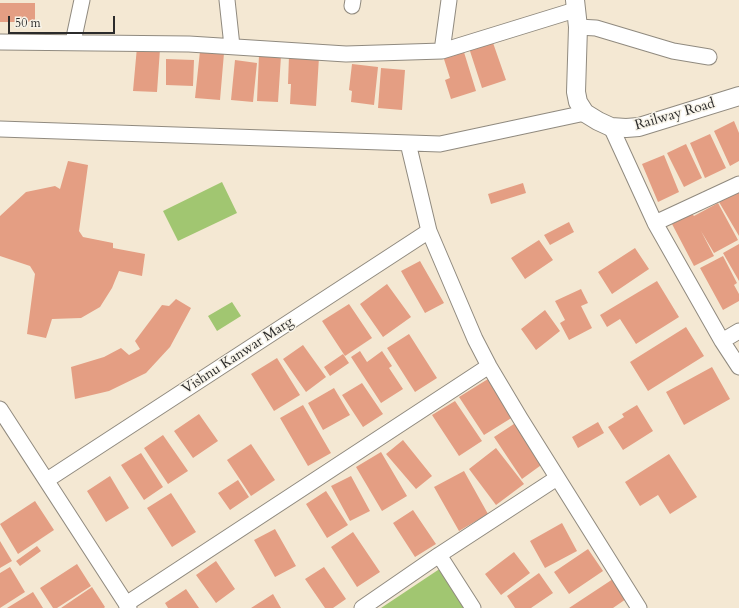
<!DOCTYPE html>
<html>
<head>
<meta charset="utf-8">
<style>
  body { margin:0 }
  #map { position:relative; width:739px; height:608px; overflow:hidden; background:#f4e8d3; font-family:Cardo,serif }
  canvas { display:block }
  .scale { position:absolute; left:8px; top:16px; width:107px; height:18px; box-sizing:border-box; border:2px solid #2b2b2b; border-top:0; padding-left:5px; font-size:12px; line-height:14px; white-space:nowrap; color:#2b2b2b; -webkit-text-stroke:3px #f7f3e8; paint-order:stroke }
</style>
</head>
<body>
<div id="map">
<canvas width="739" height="608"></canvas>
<div class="scale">50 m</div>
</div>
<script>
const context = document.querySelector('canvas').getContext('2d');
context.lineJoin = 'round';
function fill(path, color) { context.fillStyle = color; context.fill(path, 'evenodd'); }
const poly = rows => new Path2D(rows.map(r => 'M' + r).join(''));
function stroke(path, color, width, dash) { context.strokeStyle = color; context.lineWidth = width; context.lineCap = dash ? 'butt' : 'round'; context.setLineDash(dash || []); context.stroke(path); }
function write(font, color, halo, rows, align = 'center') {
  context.font = font + ' Cardo,serif'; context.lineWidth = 3; context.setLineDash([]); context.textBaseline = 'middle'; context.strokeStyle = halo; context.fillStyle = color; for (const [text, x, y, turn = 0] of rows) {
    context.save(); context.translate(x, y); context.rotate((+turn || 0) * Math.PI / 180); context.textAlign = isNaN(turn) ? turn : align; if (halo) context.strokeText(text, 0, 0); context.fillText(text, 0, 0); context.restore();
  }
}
fill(poly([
  [222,182,237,213,178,241,163,211],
  [232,302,241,316,217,331,208,316],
  [441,568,468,608,381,608]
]), '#a1c671');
fill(poly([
  [0,3,35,3,35,22,0,22],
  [492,40,506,80,482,88,469,48],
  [137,47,160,49,157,92,133,91],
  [463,49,476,91,451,99,445,80,450,78,443,56],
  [200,51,224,53,220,100,195,98],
  [259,55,281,56,278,102,257,101],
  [289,56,319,57,316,106,290,104,291,84,288,84],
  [166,59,194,60,193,86,166,85],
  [235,60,257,63,253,102,231,100],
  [352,64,378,67,374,105,351,102,352,91,349,90],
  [381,68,405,70,402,110,378,108],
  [734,121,739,133,739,161,730,166,714,131],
  [710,134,726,168,705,178,690,143],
  [686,144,702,178,684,187,667,153],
  [664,155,679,192,658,202,642,164],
  [68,161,88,165,79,231,83,237,113,243,113,248,145,254,142,276,119,271,112,288,100,307,81,318,52,319,46,338,27,334,35,274,30,266,0,256,0,216,26,192,55,186,60,189],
  [523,183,526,193,491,204,488,194],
  [739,191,739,236,719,202],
  [718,203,738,240,714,253,701,231,714,256,694,266,672,224,692,214,694,216],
  [569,222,574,232,550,245,544,235],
  [539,240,553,260,525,279,511,258],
  [739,244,739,281,723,253],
  [635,248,649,269,612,294,598,272],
  [723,256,737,283,734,285,739,294,739,301,723,310,700,268],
  [420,261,444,303,425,313,401,271],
  [657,281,679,317,636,344,620,319,607,327,600,315],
  [387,284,411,317,383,337,360,304],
  [581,289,588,303,581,306,592,328,569,340,560,323,565,320,555,301],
  [176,299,191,308,170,347,146,373,109,391,75,399,71,367,104,357,121,348,129,355,140,349,135,341,162,305,169,306],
  [349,304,372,338,345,356,322,321],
  [545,310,560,331,536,350,521,329],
  [686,327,704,356,648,391,630,362],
  [409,334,437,378,415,392,387,348],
  [303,345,326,377,306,392,283,359],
  [360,351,367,362,382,351,392,366,389,368,403,389,381,403,351,357],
  [343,354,349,363,330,376,324,367],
  [277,358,300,395,274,411,251,374],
  [712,367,730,399,684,425,666,392],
  [488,379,513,417,484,435,459,397],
  [362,383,383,414,363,427,342,395],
  [334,388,350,415,323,430,308,403],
  [455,401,482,441,459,456,432,415],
  [303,405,331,453,308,466,280,418],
  [637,405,653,431,623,450,608,427,624,417,622,414],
  [199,414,218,441,193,458,174,431],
  [517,422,544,463,522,479,494,437],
  [598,422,604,433,578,448,572,437],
  [163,435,188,471,168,484,144,448],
  [403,440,432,476,416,489,386,454],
  [251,444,275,480,251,496,227,460],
  [496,448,524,484,496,505,469,469],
  [381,452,407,496,382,511,356,467],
  [141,453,163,487,144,500,121,465],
  [669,454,697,497,670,514,658,495,640,506,625,482],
  [464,471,488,514,459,531,434,487],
  [110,476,129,508,106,522,87,491],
  [351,476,370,511,350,521,331,486],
  [238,480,249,497,230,510,218,493],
  [326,491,348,525,327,538,306,504],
  [171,493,196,532,172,547,147,508],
  [35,501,54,530,18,554,0,524],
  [413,510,436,544,415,557,393,523],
  [562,523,577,551,545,568,530,541],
  [275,529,296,566,275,577,254,540],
  [353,532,380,572,357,587,331,547],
  [0,541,12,561,0,568],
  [37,546,41,551,20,566,16,561],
  [588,549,603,571,569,594,554,572],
  [514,552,530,573,501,595,485,574],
  [216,561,235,589,216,603,196,575],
  [77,564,91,586,57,608,53,608,40,588],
  [10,567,25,592,0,608,0,573],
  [324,567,346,599,333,608,325,608,305,579],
  [539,573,553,593,531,608,515,608,507,596],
  [613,579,626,599,613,608,569,608],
  [92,587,105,607,104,608,61,608],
  [186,589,199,608,168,608,165,603],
  [33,592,43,608,7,608],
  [273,594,281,608,251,608]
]), '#e49e83');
const minor = poly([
  [227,0,232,46],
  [352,6,353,0],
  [578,27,596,28,673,51,709,57],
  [0,42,189,44,346,54,442,51,575,10],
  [73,42,82,0],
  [442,51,449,0],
  [611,127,655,223,722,341,739,367],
  [0,129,440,144,585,113],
  [408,143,429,231,475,339,489,366,520,418,639,608],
  [655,223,739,184],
  [722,341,739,331],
  [0,409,129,608],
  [47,480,429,231],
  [439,555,473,608],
  [126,604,489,366],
  [362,608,439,555,557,478]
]);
const tertiary = poly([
  [575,0,578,27,576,92,578,102,585,113,598,121,611,127,626,128,639,127,739,96]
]);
stroke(minor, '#908a7f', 17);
stroke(tertiary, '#908a7f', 20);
stroke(minor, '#fff', 15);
stroke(tertiary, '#fff', 18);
write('14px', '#2b2b2b', '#f7f3e8', [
  ["Railway Road",675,115,-16],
  ["Vishnu Kanwar Marg",238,356,-33]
]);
</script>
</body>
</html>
